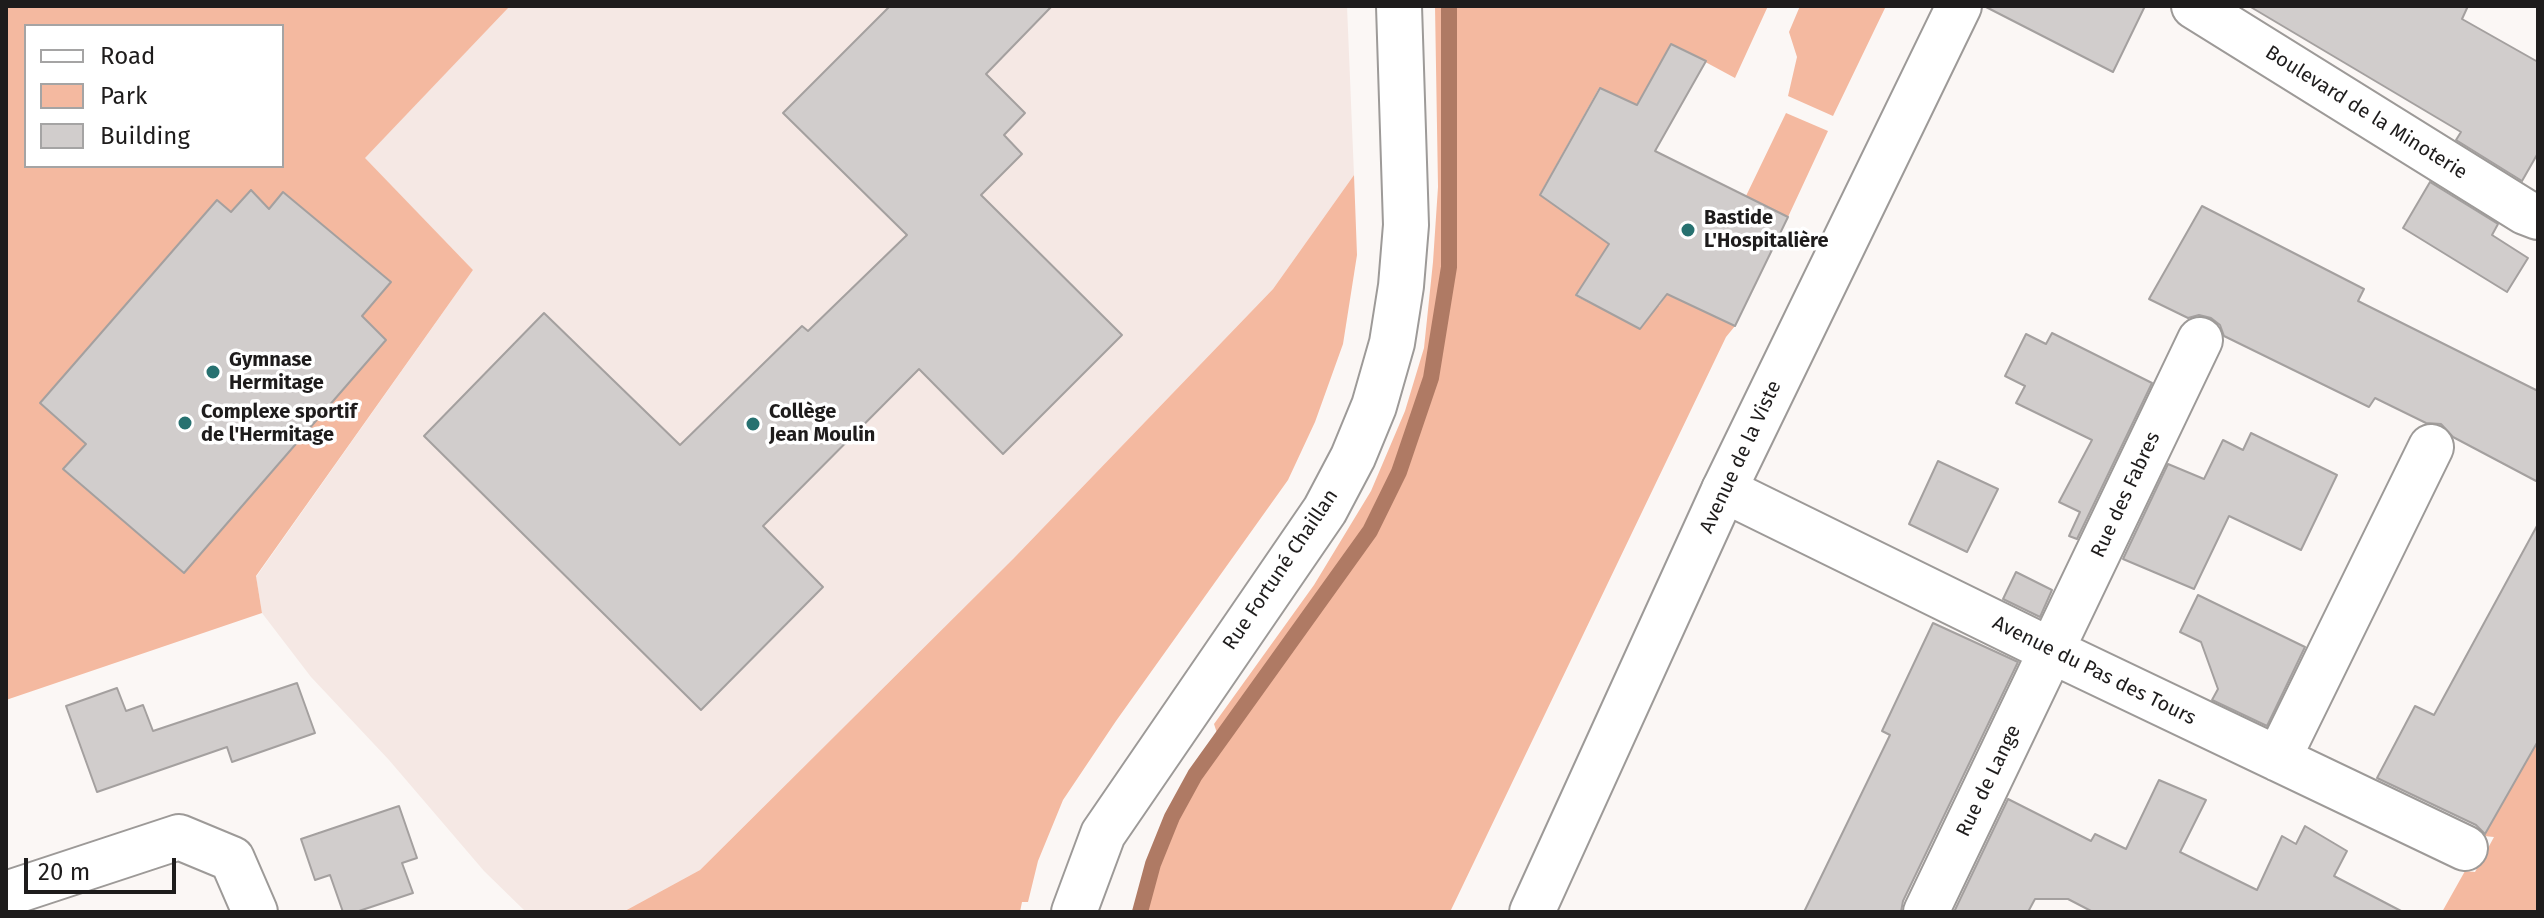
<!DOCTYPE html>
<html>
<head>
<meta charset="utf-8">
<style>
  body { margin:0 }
  #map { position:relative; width:2544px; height:918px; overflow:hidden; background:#fbf7f5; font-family:"Fira Sans",sans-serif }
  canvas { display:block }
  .frame { position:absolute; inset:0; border:8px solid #1e1c1c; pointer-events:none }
  .legend { position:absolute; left:24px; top:24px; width:260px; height:144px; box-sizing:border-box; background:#fff; border:2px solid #a5a4a4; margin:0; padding:10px 14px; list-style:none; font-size:24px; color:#1e1c1c }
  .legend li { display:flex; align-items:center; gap:16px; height:40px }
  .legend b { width:40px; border:2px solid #a5a4a4 }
  .scale { position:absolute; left:24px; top:858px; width:152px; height:36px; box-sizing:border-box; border:4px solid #1e1c1c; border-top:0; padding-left:10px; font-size:24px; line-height:28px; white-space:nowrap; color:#1e1c1c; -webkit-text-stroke:6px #fff; paint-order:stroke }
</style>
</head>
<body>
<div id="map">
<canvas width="2544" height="918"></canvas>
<div class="frame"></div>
<ul class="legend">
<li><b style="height:10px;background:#fff"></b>Road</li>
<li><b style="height:22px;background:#f4b9a0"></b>Park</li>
<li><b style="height:22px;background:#d1cdcc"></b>Building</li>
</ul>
<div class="scale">20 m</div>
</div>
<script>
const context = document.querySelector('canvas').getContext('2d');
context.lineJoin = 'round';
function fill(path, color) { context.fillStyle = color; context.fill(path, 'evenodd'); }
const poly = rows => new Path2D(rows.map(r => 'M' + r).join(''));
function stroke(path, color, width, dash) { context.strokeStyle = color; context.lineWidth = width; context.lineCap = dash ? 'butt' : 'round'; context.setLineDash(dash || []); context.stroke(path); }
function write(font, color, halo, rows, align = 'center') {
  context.font = font + ' "Fira Sans",sans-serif'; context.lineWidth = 7; context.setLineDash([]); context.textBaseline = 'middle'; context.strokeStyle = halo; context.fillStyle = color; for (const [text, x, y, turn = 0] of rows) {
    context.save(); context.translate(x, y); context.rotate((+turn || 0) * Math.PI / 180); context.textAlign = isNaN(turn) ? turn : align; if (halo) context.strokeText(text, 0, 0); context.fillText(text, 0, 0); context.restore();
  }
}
fill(poly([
  [510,6,1347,6,1354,175,1273,289,1013,559,700,870,623,912,526,912,484,871,389,760,311,677,262,613,256,577,473,270,364,158]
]), '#f5e8e4');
fill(poly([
  [6,6,510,6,365,158,473,270,256,576,262,613,6,700],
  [26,26,282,26,282,166,26,166],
  [1435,6,1768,6,1735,78,1672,44,1637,105,1599,88,1540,194,1574,220,1612,240,1576,296,1612,314,1636,278,1650,300,1659,306,1667,294,1735,326,1726,337,1450,912,1143,912,1154,870,1173,822,1199,775,1221,745,1214,724,1314,585,1371,491,1405,411,1424,348,1433,262,1438,187],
  [1800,6,1886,6,1833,116,1788,96,1797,57,1789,32],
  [1786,113,1828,131,1788,217,1746,196],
  [1354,175,1357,255,1343,344,1315,422,1288,480,1116,721,1063,800,1038,861,1028,902,1022,902,1020,912,623,912,700,870,1013,559,1273,289],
  [2538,737,2538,912,2442,912,2465,871,2475,872,2494,837,2484,836]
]), '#f4b9a0');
stroke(poly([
  [1140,912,1153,864,1172,817,1195,775,1370,531,1399,472,1431,378,1449,267,1449,6]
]), '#af7a64', 16);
const building = poly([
  [890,6,1052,6,986,74,1025,113,1004,135,1022,154,981,195,1122,335,1003,454,919,369,763,526,823,587,701,710,424,436,544,313,680,445,802,326,808,331,907,235,783,113,890,6],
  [1984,6,2145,6,2113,72,1984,6],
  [2249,6,2468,6,2462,19,2538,62,2538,153,2522,181,2456,140,2461,132,2249,6],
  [1671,44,1706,61,1655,151,1788,217,1735,326,1667,294,1640,329,1576,295,1609,244,1540,195,1600,88,1637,105,1671,44],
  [2430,182,2498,224,2492,235,2528,258,2507,292,2403,228,2430,182],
  [251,190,269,209,283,192,391,282,362,316,386,340,184,573,63,469,86,444,40,403,217,200,231,212,251,190],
  [2202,206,2364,289,2358,301,2538,391,2538,482,2453,437,2441,424,2426,423,2375,398,2369,407,2224,336,2220,325,2211,318,2199,315,2188,318,2149,299,2202,206],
  [2052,333,2152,383,2077,539,2069,536,2080,512,2059,502,2092,440,2016,403,2025,386,2005,376,2026,334,2046,344,2052,333],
  [2251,433,2337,475,2301,550,2229,516,2194,589,2123,559,2168,464,2204,479,2223,440,2243,450,2251,433],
  [1938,461,1998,489,1967,552,1909,524,1938,461],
  [2538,524,2538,741,2485,834,2476,825,2377,778,2415,706,2434,715,2538,524],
  [2016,572,2052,590,2040,617,2003,599,2016,572],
  [2198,595,2305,647,2267,726,2212,700,2218,689,2201,642,2180,632,2198,595],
  [1933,623,2018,662,1903,901,1901,912,1804,912,1890,735,1882,731,1933,623],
  [297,683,315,733,232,762,227,747,97,792,66,706,117,688,126,711,143,705,153,731,297,683],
  [2159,780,2206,800,2180,852,2257,890,2282,836,2296,844,2305,826,2347,851,2334,876,2403,912,2093,912,2068,899,2035,899,2028,912,1954,912,2008,799,2091,841,2095,834,2126,849,2159,780],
  [399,806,417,858,402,863,413,893,356,912,343,912,330,875,315,880,301,839,399,806]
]);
fill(building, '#d1cdcc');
stroke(building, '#a4a09f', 2);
const minor = poly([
  [2194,6,2525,212,2538,217],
  [1724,490,2052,651,2465,848],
  [2278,759,2431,447],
  [6,894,179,837,232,859,255,912],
  [1926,912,2200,340]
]);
const tertiary = poly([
  [1074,912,1103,834,1325,510,1353,457,1374,406,1392,343,1401,286,1406,225,1399,6],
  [1532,912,1724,490,1959,6]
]);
stroke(minor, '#9d9a98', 48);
stroke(tertiary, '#9d9a98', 48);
stroke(minor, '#fff', 44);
stroke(tertiary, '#fff', 44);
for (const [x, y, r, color] of [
  [1688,230,8,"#277170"],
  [213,372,8,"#277170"],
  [185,423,8,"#277170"],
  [753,424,8,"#277170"]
]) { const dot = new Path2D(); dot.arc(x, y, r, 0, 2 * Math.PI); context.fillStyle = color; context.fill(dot); stroke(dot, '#fff', 3); }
write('20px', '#1e1c1c', '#fff', [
  ["Boulevard de la Minoterie",2366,113,32],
  ["Avenue de la Viste",1741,457,-65],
  ["Rue des Fabres",2126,495,-65],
  ["Rue Fortuné Chaillan",1281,570,-56],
  ["Avenue du Pas des Tours",2094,671,26],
  ["Rue de Lange",1989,781,-64]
]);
write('bold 20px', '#1e1c1c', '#fff', [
  ["Bastide",1704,218],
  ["L'Hospitalière",1704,241],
  ["Gymnase",229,360],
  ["Hermitage",229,383],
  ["Complexe sportif",201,412],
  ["de l'Hermitage",201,435],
  ["Collège",769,412],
  ["Jean Moulin",769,435]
], 'left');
</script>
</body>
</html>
